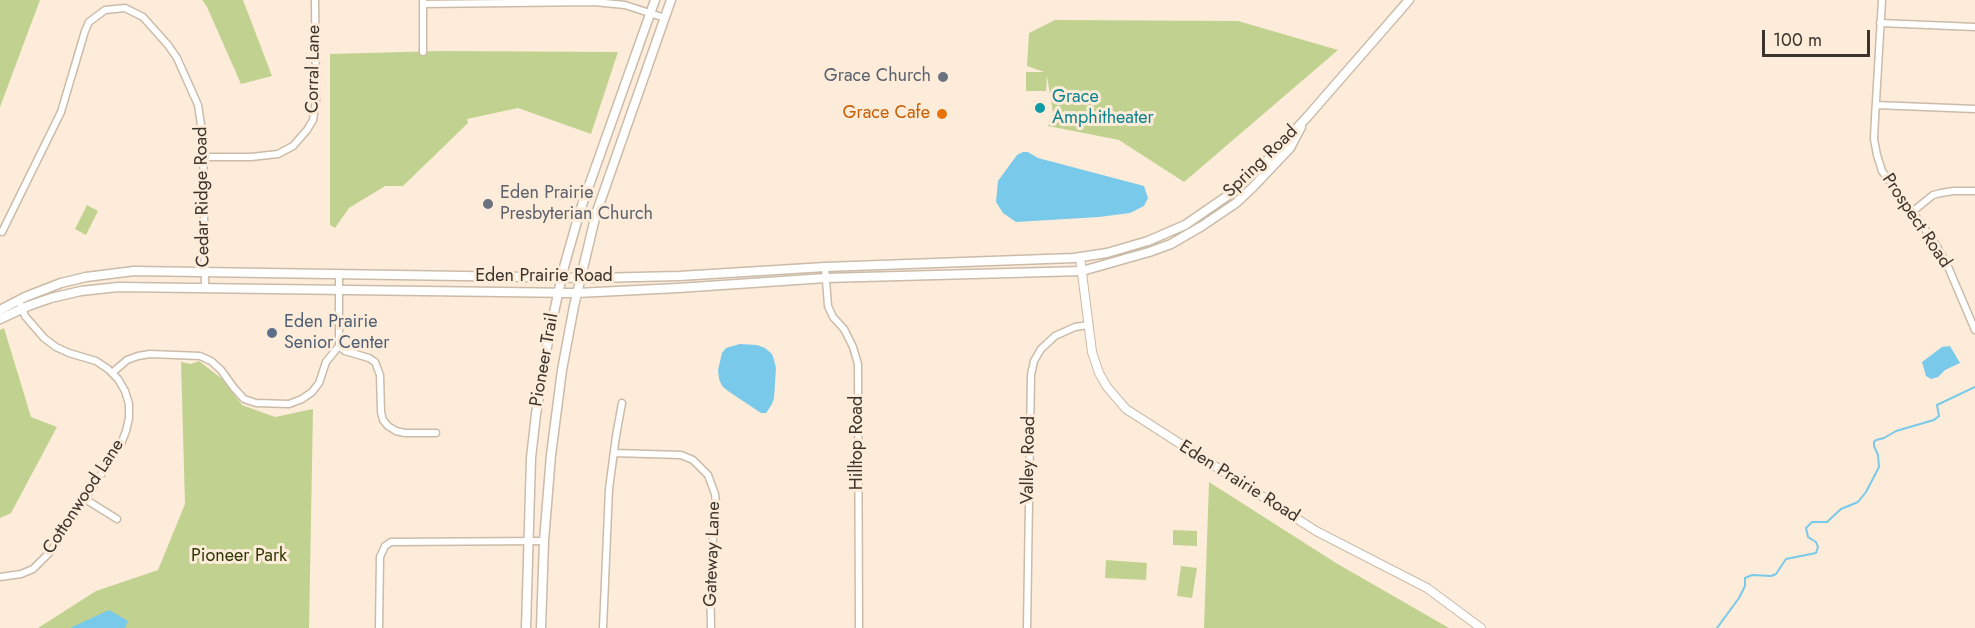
<!DOCTYPE html>
<html>
<head>
<meta charset="utf-8">
<style>
  body { margin:0 }
  #map { position:relative; width:1975px; height:628px; overflow:hidden; background:#fdecd9; font-family:Jost,sans-serif }
  canvas { display:block }
  .scale { position:absolute; left:1762px; top:30px; width:108px; height:27px; box-sizing:border-box; border:3px solid #3a342c; border-top:0; padding-left:8px; font-size:18px; line-height:21px; white-space:nowrap; color:#3a342c; -webkit-text-stroke:4px #fdecd9; paint-order:stroke }
</style>
</head>
<body>
<div id="map">
<canvas width="1975" height="628"></canvas>
<div class="scale">100 m</div>
</div>
<script>
const context = document.querySelector('canvas').getContext('2d');
context.lineJoin = 'round';
function fill(path, color) { context.fillStyle = color; context.fill(path, 'evenodd'); }
const poly = rows => new Path2D(rows.map(r => 'M' + r).join(''));
function stroke(path, color, width, dash) { context.strokeStyle = color; context.lineWidth = width; context.lineCap = dash ? 'butt' : 'round'; context.setLineDash(dash || []); context.stroke(path); }
function write(font, color, halo, rows, align = 'center') {
  context.font = font + ' Jost,sans-serif'; context.lineWidth = 6; context.setLineDash([]); context.textBaseline = 'middle'; context.strokeStyle = halo; context.fillStyle = color; for (const [text, x, y, turn = 0] of rows) {
    context.save(); context.translate(x, y); context.rotate((+turn || 0) * Math.PI / 180); context.textAlign = isNaN(turn) ? turn : align; if (halo) context.strokeText(text, 0, 0); context.fillText(text, 0, 0); context.restore();
  }
}
fill(poly([
  [0,0,40,0,0,107],
  [202,0,243,0,272,76,241,84,207,7],
  [1055,20,1238,21,1338,50,1184,182,1119,140,1048,126,1053,113,1047,76,1046,91,1026,91,1026,72,1044,72,1027,66,1029,33],
  [440,51,618,52,591,134,518,108,467,119,468,123,403,186,385,186,349,208,335,228,330,225,330,54],
  [87,205,98,211,86,235,75,229],
  [4,328,31,417,57,427,11,513,0,518,0,330],
  [199,361,222,379,242,405,275,417,313,409,309,628,38,628,96,591,158,570,185,504,181,362,191,364],
  [1209,482,1336,563,1449,628,1204,628],
  [1173,530,1197,531,1197,546,1173,545],
  [1106,560,1147,563,1146,580,1105,578],
  [1181,566,1197,568,1192,598,1177,596]
]), '#c1d290');
fill(poly([
  [1023,152,1028,152,1038,158,1144,186,1148,198,1144,206,1130,213,1099,217,1016,222,1003,213,996,202,998,181,1017,155],
  [740,344,757,345,765,348,772,354,774,360,776,368,774,398,772,404,766,413,761,413,728,391,722,386,719,379,718,370,722,353,726,348],
  [1950,346,1960,363,1945,370,1938,377,1931,379,1926,376,1922,362,1942,347],
  [109,610,128,621,125,628,70,628]
]), '#78c9ea');
stroke(poly([
  [1717,628,1739,598,1745,586,1745,578,1752,575,1771,576,1776,574,1786,559,1816,553,1818,547,1816,542,1808,537,1806,528,1812,522,1827,522,1841,509,1858,502,1866,492,1879,467,1878,455,1874,446,1874,442,1876,440,1884,438,1896,431,1934,420,1939,416,1937,405,1975,387]
]), '#78c9ea', 2);
const minor = poly([
  [1882,0,1875,118,1874,139,1877,155,1882,171,1933,240,1946,262,1975,330],
  [423,1,423,52],
  [423,4,594,2,625,5,665,18],
  [1880,23,1975,27],
  [1876,105,1975,109],
  [203,157,251,157,278,154,293,146,307,130,313,120,316,101,315,0],
  [1912,212,1933,195,1941,193,1953,191,1975,191],
  [2,232,61,112,85,31,89,22,105,10,125,8,143,17,168,45,177,58,198,105,203,138,205,287],
  [825,267,828,306,833,317,844,329,853,347,858,364,859,628],
  [339,346,345,351,369,358,375,362,380,375,381,412,383,420,388,426,396,431,405,433,436,433],
  [112,373,127,360,138,356,150,354,200,356,211,361,221,370,234,388,244,399,256,403,289,404,302,399,312,392,319,383,326,362,339,346,339,275],
  [614,453,681,455,693,460,708,475,715,494,716,504,710,573,711,628],
  [85,499,117,519],
  [0,577,21,574,33,569,51,551,121,444,126,431,129,418,129,404,125,391,118,379,108,369,96,361,69,353,56,347,44,338,25,316,19,300],
  [379,628,380,557,385,546,391,542,544,541],
  [603,628,609,489,616,436,622,403],
  [1027,628,1031,375,1034,361,1041,349,1055,336,1075,327,1089,325]
]);
const tertiary = poly([
  [1080,257,1092,352,1099,373,1107,387,1126,409,1316,531,1427,588,1481,628]
]);
const secondary = poly([
  [0,310,25,297,61,283,86,277,134,271,594,278,679,276,825,267,1074,258,1107,253,1148,241,1185,225,1233,192,1264,164,1308,116,1409,0],
  [0,319,28,306,51,298,81,291,118,287,577,293,678,288,826,278,1082,271,1149,252,1171,244,1202,226,1236,203,1252,188,1290,148,1301,127],
  [526,628,531,458,536,414,549,335,564,267,580,211,655,0],
  [541,628,544,541,551,455,562,370,574,306,596,214,671,0]
]);
stroke(minor, '#cbbba9', 9);
stroke(tertiary, '#cbbba9', 10);
stroke(secondary, '#cbbba9', 11);
stroke(minor, '#fff', 6);
stroke(tertiary, '#fff', 8);
stroke(secondary, '#fff', 8);
for (const [x, y, r, color] of [
  [943,77,6,"#6b7280"],
  [1040,108,6,"#0f9aa8"],
  [942,114,6,"#e8710a"],
  [488,204,6,"#6b7280"],
  [272,333,6,"#5c6f8a"]
]) { const dot = new Path2D(); dot.arc(x, y, r, 0, 2 * Math.PI); context.fillStyle = color; context.fill(dot); stroke(dot, '#fdecd9', 2); }
write('18px', '#3a342c', '#fdecd9', [
  ["Corral Lane",314,69,-89],
  ["Spring Road",1261,162,-44],
  ["Cedar Ridge Road",203,197,-91],
  ["Prospect Road",1916,221,56],
  ["Eden Prairie Road",544,277],
  ["Pioneer Trail",545,360,-80],
  ["Hilltop Road",858,443,-90],
  ["Valley Road",1029,460,-89],
  ["Eden Prairie Road",1239,482,32],
  ["Cottonwood Lane",84,497,-57],
  ["Gateway Lane",713,554,-88]
]);
write('18px', '#5b616d', '#fdecd9', [
  ["Grace Church",931,77],
  ["Eden Prairie",500,194,"left"],
  ["Presbyterian Church",500,215,"left"]
], 'right');
write('18px', '#0d838f', '#fdecd9', [
  ["Grace",1052,98],
  ["Amphitheater",1052,119]
], 'left');
write('18px', '#c56008', '#fdecd9', [
  ["Grace Cafe",930,114]
], 'right');
write('18px', '#4e5e75', '#fdecd9', [
  ["Eden Prairie",284,323],
  ["Senior Center",284,344]
], 'left');
write('18px', '#2f3904', '#fdecd9', [
  ["Pioneer Park",239,557]
]);
</script>
</body>
</html>
